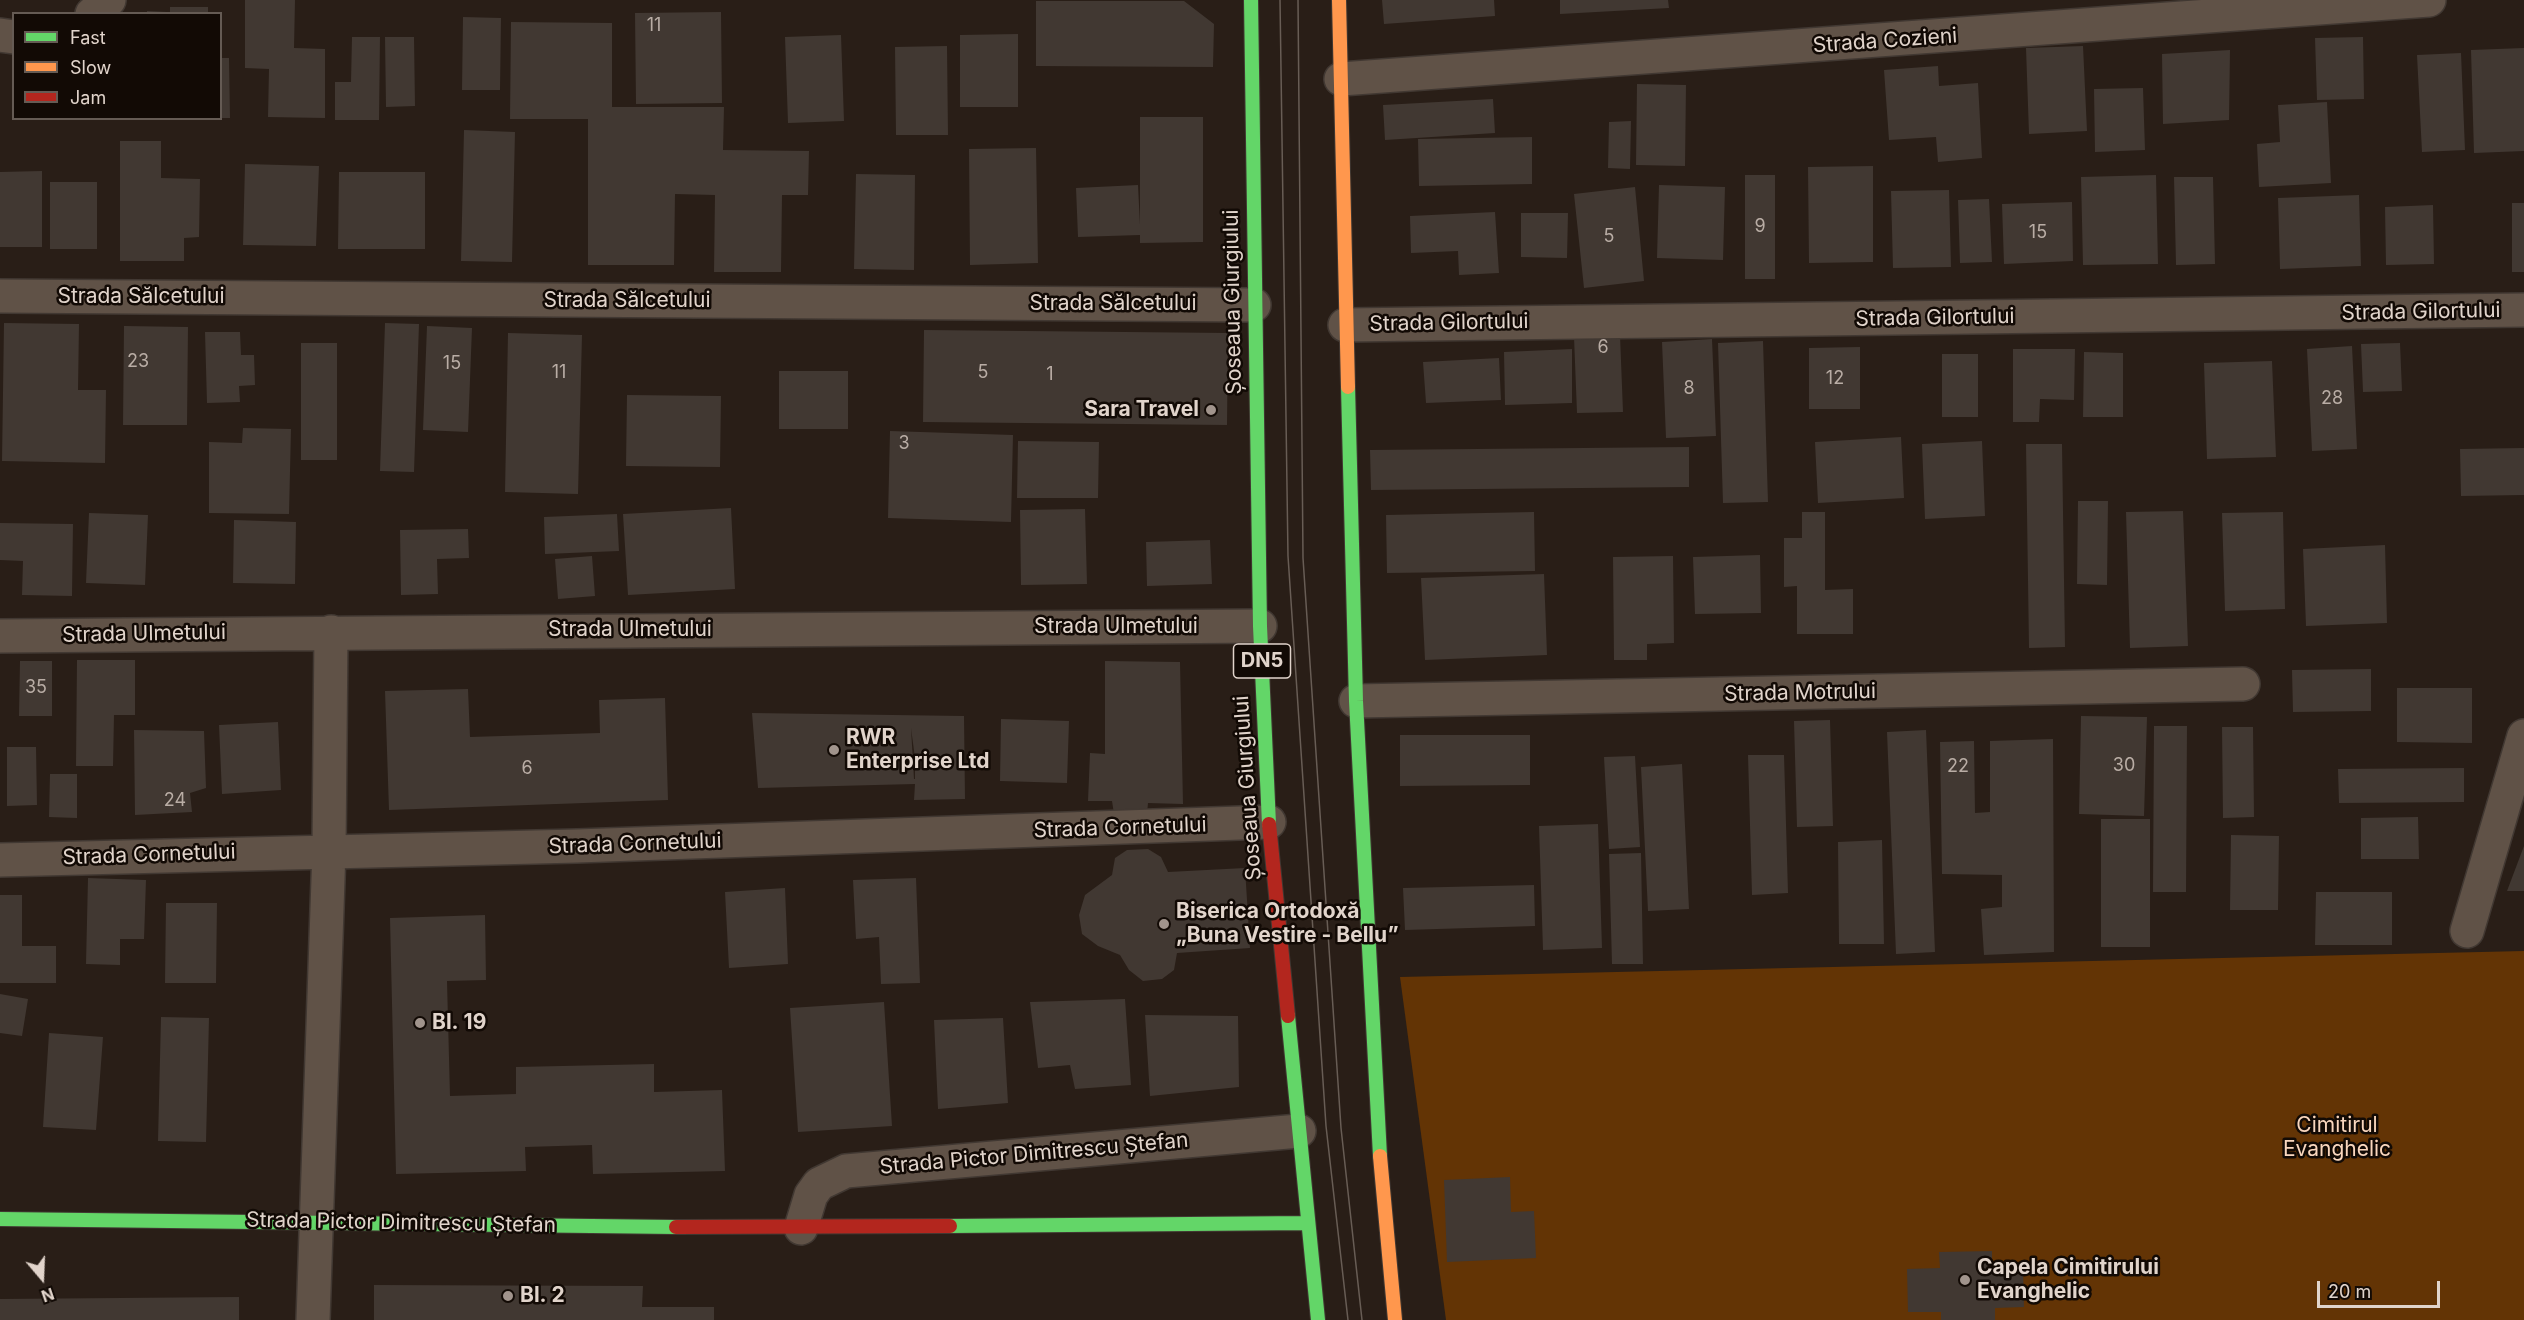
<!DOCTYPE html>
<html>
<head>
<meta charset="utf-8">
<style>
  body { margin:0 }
  #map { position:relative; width:2524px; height:1320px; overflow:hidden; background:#291e17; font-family:Inter,sans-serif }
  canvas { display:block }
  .legend { position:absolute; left:12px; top:12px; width:210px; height:108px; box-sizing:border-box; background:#120a05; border:2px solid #655b54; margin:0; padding:8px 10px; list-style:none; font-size:18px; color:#e1d4cb }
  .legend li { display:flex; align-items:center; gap:12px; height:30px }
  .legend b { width:30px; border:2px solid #655b54 }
  .north { position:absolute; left:12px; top:1248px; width:60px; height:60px; -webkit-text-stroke:4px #120a05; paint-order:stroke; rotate:161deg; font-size:16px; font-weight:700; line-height:24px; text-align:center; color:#e1d4cb }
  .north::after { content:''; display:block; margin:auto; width:21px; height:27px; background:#e1d4cb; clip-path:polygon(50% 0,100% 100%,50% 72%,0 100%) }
  .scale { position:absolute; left:2317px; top:1281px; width:123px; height:27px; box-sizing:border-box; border:3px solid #e1d4cb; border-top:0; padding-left:8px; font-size:18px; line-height:21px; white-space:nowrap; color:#e1d4cb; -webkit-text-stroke:4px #120a05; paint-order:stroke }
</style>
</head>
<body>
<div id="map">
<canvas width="2524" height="1320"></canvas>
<ul class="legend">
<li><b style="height:8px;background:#63d668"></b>Fast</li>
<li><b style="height:8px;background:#ff974d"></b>Slow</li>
<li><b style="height:8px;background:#b3261e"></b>Jam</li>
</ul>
<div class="north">N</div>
<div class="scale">20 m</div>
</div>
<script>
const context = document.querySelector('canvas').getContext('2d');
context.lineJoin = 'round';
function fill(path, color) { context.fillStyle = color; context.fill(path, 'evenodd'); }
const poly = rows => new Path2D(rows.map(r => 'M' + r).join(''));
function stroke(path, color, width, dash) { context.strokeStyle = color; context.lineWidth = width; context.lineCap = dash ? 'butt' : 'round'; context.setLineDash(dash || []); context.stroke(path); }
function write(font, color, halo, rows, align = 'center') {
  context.font = font + ' Inter,sans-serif'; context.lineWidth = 5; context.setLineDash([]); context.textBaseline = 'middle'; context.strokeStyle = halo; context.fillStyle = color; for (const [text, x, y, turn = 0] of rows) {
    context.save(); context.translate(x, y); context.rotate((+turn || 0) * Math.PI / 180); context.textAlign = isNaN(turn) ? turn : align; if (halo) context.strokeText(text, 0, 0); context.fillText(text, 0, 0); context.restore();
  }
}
fill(poly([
  [2524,951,2524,1320,1446,1320,1400,977]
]), '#633405');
fill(poly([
  [245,0,295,0,294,48,325,49,325,118,268,117,269,69,245,68],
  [1382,0,1494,0,1495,16,1384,24],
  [1560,0,1668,0,1669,8,1560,14],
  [1036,1,1184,1,1214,24,1213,67,1036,66],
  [170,7,208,7,208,14,170,14],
  [147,11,167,12,167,14,147,14],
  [721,12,722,103,636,104,635,13],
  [463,17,501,18,500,90,462,90],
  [511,22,612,23,612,107,724,107,723,150,809,151,808,195,782,195,781,272,714,272,715,195,675,194,674,265,588,265,588,119,510,119],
  [1018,34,1018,107,960,107,960,35],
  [841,35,844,121,788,123,785,37],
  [352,37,380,37,379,120,335,120,335,82,351,82],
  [385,37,414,37,415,106,386,107],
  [2363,37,2364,99,2317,100,2315,38],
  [947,46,948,135,896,135,895,47],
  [2083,46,2087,131,2029,134,2026,48],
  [2524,48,2524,151,2474,153,2471,50],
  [2230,50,2229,120,2163,124,2162,54],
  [2461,53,2465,150,2422,152,2417,55],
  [220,58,229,58,230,118,220,118],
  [1938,66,1939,86,1978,83,1982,158,1938,162,1936,137,1889,140,1884,70],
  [1637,84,1686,85,1685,166,1636,165],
  [2143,88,2145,150,2095,152,2094,89],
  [1493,99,1495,133,1385,140,1383,105],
  [2327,102,2331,183,2259,187,2257,144,2280,142,2278,105],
  [1140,117,1203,117,1203,242,1140,243,1140,235,1078,237,1076,188,1138,185,1140,225],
  [1631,121,1630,169,1608,168,1609,122],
  [464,130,515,132,512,262,461,261],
  [1532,137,1532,184,1419,186,1418,139],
  [120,141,161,141,161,178,200,179,199,237,184,238,184,261,120,261],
  [1036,148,1038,263,970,265,969,149],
  [245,164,319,166,316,246,243,245],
  [1873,166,1873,262,1809,263,1808,167],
  [42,171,42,247,0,247,0,172],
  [339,172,425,172,425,249,338,249],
  [856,174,915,175,914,270,854,269],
  [1745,175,1775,175,1775,279,1745,279],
  [2156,175,2158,264,2083,265,2081,177],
  [2174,177,2213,177,2215,264,2176,265],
  [50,182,97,182,97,249,50,249],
  [1659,185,1725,187,1723,260,1657,258],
  [1635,187,1644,281,1584,288,1574,194],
  [1949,190,1951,267,1893,268,1891,191],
  [2359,195,2361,266,2280,269,2278,198],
  [1989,199,1992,262,1960,263,1958,200],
  [2072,202,2073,261,2004,264,2002,204],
  [2512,203,2524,203,2524,272,2512,272],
  [2433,205,2434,264,2386,265,2385,207],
  [1495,212,1499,273,1459,275,1458,251,1411,253,1410,216],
  [1521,213,1568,213,1567,258,1521,257],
  [4,323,79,324,78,390,106,390,105,463,2,461],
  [385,323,419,324,414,472,380,471],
  [124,326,188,327,187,425,123,425],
  [427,326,472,328,468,432,423,430],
  [924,330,1228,333,1227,425,923,422],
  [205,332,240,332,241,355,254,355,255,385,239,386,240,402,207,403],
  [508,333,582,335,578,494,505,492],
  [1620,335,1623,412,1577,413,1574,337],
  [1712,339,1716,436,1666,438,1662,342],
  [1763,341,1768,502,1723,503,1718,343],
  [301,343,337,343,337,460,301,460],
  [2400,343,2402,391,2363,392,2361,344],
  [2352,346,2357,449,2312,451,2307,349],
  [1860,347,1860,409,1809,409,1809,348],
  [1572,349,1572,403,1505,405,1504,352],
  [2013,349,2075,349,2074,400,2040,399,2039,422,2013,422],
  [2084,352,2123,353,2123,417,2083,417],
  [1942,354,1978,354,1978,417,1942,417],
  [1499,358,1501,400,1426,403,1423,362],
  [2272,361,2276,457,2207,459,2204,363],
  [779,371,848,371,848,429,779,429],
  [627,395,721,396,720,467,626,466],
  [243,428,291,429,289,514,209,513,209,442,242,443],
  [890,431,1013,435,1011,522,888,518],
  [1901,437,1904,498,1818,503,1815,442],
  [1018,441,1099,442,1098,498,1017,498],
  [1982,441,1985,516,1925,519,1922,444],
  [2026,444,2062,444,2065,647,2029,648],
  [1689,447,1689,487,1371,490,1370,450],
  [2524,448,2524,495,2461,496,2460,449],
  [2078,501,2108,501,2107,585,2077,584],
  [731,508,735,589,628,595,623,514],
  [1085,509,1087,584,1021,585,1020,510],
  [2183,511,2188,646,2130,648,2126,512],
  [1534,512,1535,571,1387,573,1386,515],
  [1802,512,1825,512,1825,590,1853,589,1853,634,1797,634,1797,586,1784,587,1784,538,1802,538],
  [2283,512,2285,609,2225,611,2222,513],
  [89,513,148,515,145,585,86,583],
  [617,514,619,551,545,554,544,517],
  [234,520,296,522,295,584,233,583],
  [0,523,73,524,72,596,22,595,23,561,0,560],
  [468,529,469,558,437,559,438,594,401,595,400,530],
  [1210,540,1212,584,1147,586,1146,542],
  [2385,545,2387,623,2306,626,2303,549],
  [1760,555,1761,613,1695,614,1693,557],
  [592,556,595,596,558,599,555,559],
  [1673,556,1674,643,1647,644,1647,660,1614,660,1613,557],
  [1544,574,1547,655,1425,660,1421,578],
  [77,660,135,660,135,715,114,715,113,766,76,766],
  [20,661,52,661,52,716,19,716],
  [1105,661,1180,662,1183,804,1148,803,1147,814,1114,814,1112,801,1088,801,1090,753,1105,754],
  [2371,669,2371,711,2293,712,2292,670],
  [2397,688,2472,688,2472,743,2397,742],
  [468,689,470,737,600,733,599,700,665,698,668,800,389,810,385,691],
  [752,713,964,716,965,799,914,800,915,784,758,788],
  [911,728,915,758,915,779,914,779],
  [2081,716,2147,717,2144,816,2079,814],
  [1001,719,1069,721,1067,783,1000,781],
  [1830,720,1833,826,1797,827,1794,721],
  [278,722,281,790,222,794,219,725],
  [2154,726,2187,726,2186,892,2153,892],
  [2222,727,2253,727,2254,817,2223,818],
  [134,730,204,731,206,788,190,793,192,812,135,815],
  [1926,730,1935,952,1896,954,1887,732],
  [1400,735,1530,735,1530,785,1400,786],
  [2053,739,2054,952,1984,955,1981,909,2002,907,2002,875,1942,874,1940,742,1974,741,1975,813,1990,812,1990,741],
  [7,747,36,747,37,805,7,806],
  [1748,755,1784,755,1788,893,1752,895],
  [1635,756,1640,847,1609,849,1604,757],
  [1682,764,1689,909,1648,911,1641,767],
  [2464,768,2464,802,2339,803,2338,769],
  [50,774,77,774,77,818,49,817],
  [2418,817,2419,859,2361,859,2361,818],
  [2101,819,2150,819,2150,947,2101,947],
  [1598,824,1602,948,1543,950,1539,826],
  [2231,835,2279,836,2278,910,2230,910],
  [1882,840,1884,944,1839,944,1838,842],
  [2524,846,2524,891,2507,891],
  [1148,849,1161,857,1168,872,1245,868,1250,948,1177,953,1174,970,1162,979,1143,981,1129,970,1120,955,1098,946,1082,934,1079,915,1085,895,1112,875,1115,858,1127,850],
  [1641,853,1643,964,1612,964,1609,854],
  [88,878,146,880,144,939,120,939,120,965,86,964],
  [916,878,920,983,881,984,879,937,856,939,853,880],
  [1534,885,1535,926,1405,930,1403,888],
  [785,888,788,964,729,968,725,892],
  [2316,892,2392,892,2392,945,2315,945],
  [0,895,22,895,22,946,56,946,56,983,0,983],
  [166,903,217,903,216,983,165,983],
  [485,915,486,980,447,981,450,1096,516,1094,516,1067,654,1064,654,1092,722,1090,725,1171,593,1174,592,1145,525,1147,526,1171,396,1174,390,918],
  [0,994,28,999,22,1036,0,1033],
  [1125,999,1131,1085,1075,1089,1070,1065,1038,1068,1030,1002],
  [884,1002,892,1126,798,1132,790,1008],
  [1145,1015,1238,1016,1239,1087,1150,1096],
  [161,1017,209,1018,206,1142,158,1141],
  [1003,1018,1008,1103,938,1109,934,1020],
  [49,1033,103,1037,96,1130,43,1127],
  [1510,1177,1511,1212,1534,1211,1536,1258,1447,1262,1444,1180],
  [1992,1251,1992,1267,2023,1267,2024,1307,1995,1308,1995,1320,1941,1320,1941,1312,1908,1312,1907,1269,1940,1268,1939,1252],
  [374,1285,643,1286,642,1307,714,1307,714,1320,374,1320],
  [239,1297,239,1320,0,1320,0,1299]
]), '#413832');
const street = poly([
  [92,14,109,0],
  [0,35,14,37],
  [1341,79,2429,0],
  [0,296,1254,305],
  [1345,325,2524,310],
  [0,636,1260,626],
  [1356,701,2243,684],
  [0,860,577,846,1269,822],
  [2467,931,2524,736],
  [801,1228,811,1195,819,1184,846,1171,1299,1131],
  [313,1320,329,850,331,632]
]);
const fast = poly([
  [1251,0,1260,626,1269,824],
  [1348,387,1356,701,1380,1156],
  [1288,1016,1318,1320],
  [0,1219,676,1227],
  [950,1226,1308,1223]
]);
const slow = poly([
  [1339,0,1348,387],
  [1380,1156,1395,1320]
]);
const jam = poly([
  [1269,824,1288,1016],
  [676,1227,950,1226]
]);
stroke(street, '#413832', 36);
stroke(fast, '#413832', 16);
stroke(slow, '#413832', 16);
stroke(jam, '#413832', 16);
stroke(street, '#605247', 33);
stroke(fast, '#63d668', 14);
stroke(slow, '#ff974d', 14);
stroke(jam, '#b3261e', 14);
stroke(poly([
  [1280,0,1288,556,1326,1126,1348,1320],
  [1298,0,1303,558,1341,1128,1362,1320]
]), '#685d55', 1.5);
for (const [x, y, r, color] of [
  [1211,410,6,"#a1948c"],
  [834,750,6,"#a1948c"],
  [1164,924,6,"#a1948c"],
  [420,1023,6,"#a1948c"],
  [1965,1280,6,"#a1948c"],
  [508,1296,6,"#a1948c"]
]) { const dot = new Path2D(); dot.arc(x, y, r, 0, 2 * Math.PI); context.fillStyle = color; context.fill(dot); stroke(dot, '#120a05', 2); }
write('18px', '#b9ada5', null, [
  ["11",654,26],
  ["9",1760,227],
  ["15",2038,233],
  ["5",1609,237],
  ["6",1603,348],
  ["23",138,362],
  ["15",452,364],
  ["11",559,373],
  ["5",983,373],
  ["1",1050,375],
  ["12",1835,379],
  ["8",1689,389],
  ["28",2332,399],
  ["3",904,444],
  ["35",36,688],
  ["30",2124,766],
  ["22",1958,767],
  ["6",527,769],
  ["24",175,801]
]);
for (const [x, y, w] of [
  [1262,661,57]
]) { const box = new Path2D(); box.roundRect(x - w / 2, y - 17, w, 34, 4.5); context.fillStyle = '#120a05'; context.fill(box); stroke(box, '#e1d4cb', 1.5); }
write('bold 20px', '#e1d4cb', null, [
  ["DN5",1262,661]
]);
write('21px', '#e1d4cb', '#120a05', [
  ["Strada Cozieni",1885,41,-4],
  ["Strada Sălcetului",141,297],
  ["Strada Sălcetului",627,301],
  ["Șoseaua Giurgiului",1233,302,-91],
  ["Strada Sălcetului",1113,304],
  ["Strada Gilortului",2421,312,-1],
  ["Strada Gilortului",1935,318,-1],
  ["Strada Gilortului",1449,323,-1],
  ["Strada Ulmetului",1116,627],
  ["Strada Ulmetului",630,630],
  ["Strada Ulmetului",144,634,-1],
  ["Strada Motrului",1800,693,-1],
  ["Șoseaua Giurgiului",1248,788,-94],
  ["Strada Cornetului",1120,828,-2],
  ["Strada Cornetului",635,844,-2],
  ["Strada Cornetului",149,855,-2],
  ["Strada Pictor Dimitrescu Ștefan",1034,1154,-5],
  ["Strada Pictor Dimitrescu Ștefan",401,1223,1]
]);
write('bold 21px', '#e1d4cb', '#120a05', [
  ["Sara Travel",1199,410,"right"],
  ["RWR",846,738],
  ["Enterprise Ltd",846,762],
  ["Biserica Ortodoxă",1176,912],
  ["„Buna Vestire - Bellu”",1176,936],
  ["Bl. 19",432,1023],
  ["Capela Cimitirului",1977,1268],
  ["Evanghelic",1977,1292],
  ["Bl. 2",520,1296]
], 'left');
write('21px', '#f9d6bd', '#120a05', [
  ["Cimitirul",2337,1126],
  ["Evanghelic",2337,1150]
]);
</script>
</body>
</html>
